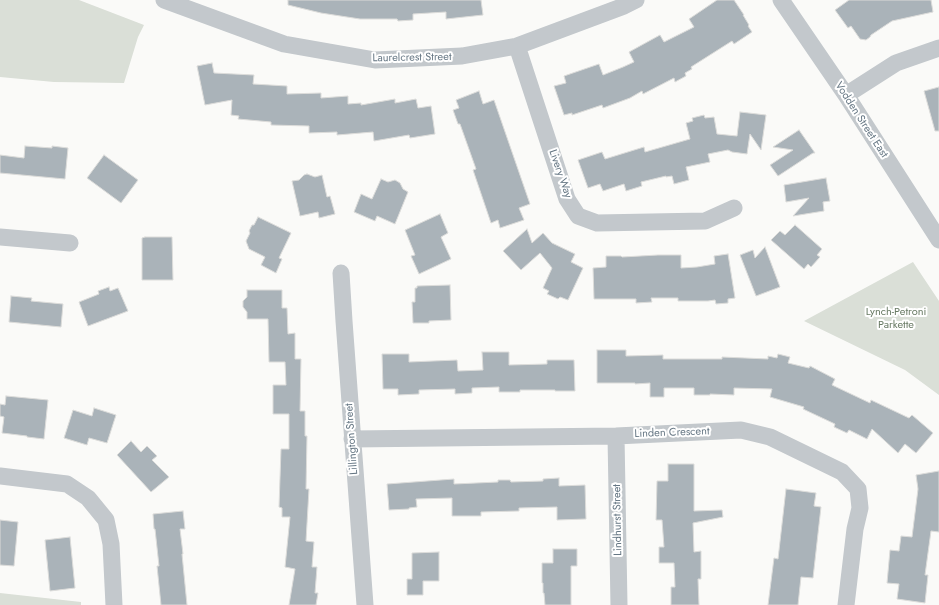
<!DOCTYPE html>
<html>
<head>
<meta charset="utf-8">
<style>
  body { margin:0 }
  canvas { display:block; background:#fafaf8 }
</style>
</head>
<body>
<canvas width="939" height="605"></canvas>
<script>
const context = document.querySelector('canvas').getContext('2d');
context.lineJoin = 'round';
function fill(path, color) { context.fillStyle = color; context.fill(path, 'evenodd'); }
const poly = rows => new Path2D(rows.map(r => 'M' + r).join(''));
function stroke(path, color, width, dash) { context.strokeStyle = color; context.lineWidth = width; context.lineCap = dash ? 'butt' : 'round'; context.setLineDash(dash || []); context.stroke(path); }
function write(font, color, halo, rows, align = 'center') {
  context.font = font + ' Jost,sans-serif'; context.lineWidth = 4; context.setLineDash([]); context.textBaseline = 'middle'; context.strokeStyle = halo; context.fillStyle = color; for (const [text, x, y, turn = 0] of rows) {
    context.save(); context.translate(x, y); context.rotate((+turn || 0) * Math.PI / 180); context.textAlign = isNaN(turn) ? turn : align; if (halo) context.strokeText(text, 0, 0); context.fillText(text, 0, 0); context.restore();
  }
}
fill(poly([
  [0,0,79,0,144,25,138,37,124,83,54,82,0,77],
  [913,262,939,301,939,395,905,370,804,321],
  [0,593,81,602,81,605,0,605]
]), '#dadfd7');
const building = poly([
  [288,0,481,0,483,15,446,19,446,12,413,14,413,20,398,21,397,19,360,19,321,13,288,5,288,0],
  [717,0,734,0,744,15,743,15,749,25,748,26,752,32,734,44,732,41,691,67,692,69,685,73,686,76,675,82,674,78,643,94,642,91,630,98,603,108,602,105,572,115,572,113,564,115,554,86,566,83,564,76,599,64,603,75,623,67,634,62,629,52,660,35,664,42,694,27,689,19,717,0],
  [849,0,931,0,933,12,892,21,871,35,870,37,866,40,860,39,851,26,848,28,835,10,849,0],
  [212,63,214,73,254,75,253,84,287,86,287,94,321,93,321,98,348,96,348,104,361,103,361,105,395,99,395,103,416,99,418,108,431,106,435,134,410,138,409,135,374,141,373,132,337,135,337,132,309,133,309,126,271,125,271,122,238,119,239,116,231,115,232,100,205,105,197,66,212,63],
  [939,87,939,131,935,131,924,91,939,87],
  [479,91,483,104,494,100,530,204,519,208,524,220,500,228,498,220,491,223,473,170,476,169,460,124,458,124,453,110,459,108,456,100,479,91],
  [740,112,766,115,761,150,750,134,747,154,732,152,728,150,708,154,710,162,686,167,689,180,674,184,672,176,666,177,666,176,641,182,642,186,626,191,624,184,603,191,600,184,588,188,578,160,602,152,605,159,644,147,645,152,690,139,686,123,693,121,692,118,704,115,705,118,714,117,717,134,737,136,740,112],
  [799,130,815,153,813,153,778,176,770,165,793,150,773,147,799,130],
  [25,146,52,148,52,146,68,148,65,179,0,173,0,155,24,158,25,146],
  [104,155,138,180,121,203,87,178,104,155],
  [307,174,315,177,322,175,327,197,330,196,335,214,319,218,318,212,300,216,292,181,299,180,304,175,307,174],
  [826,178,830,201,823,202,824,211,793,216,809,198,786,202,784,185,826,178],
  [381,179,388,182,395,180,400,183,403,189,408,192,395,224,377,216,375,221,354,212,361,194,372,199,381,179],
  [440,214,448,233,441,237,451,259,419,274,411,256,415,255,405,230,440,214],
  [258,217,291,233,279,258,282,259,276,273,261,265,265,257,249,249,246,241,250,233,249,231,252,225,254,225,258,217],
  [795,225,822,249,817,255,820,257,811,267,808,264,804,269,771,240,780,231,785,235,795,225],
  [527,229,532,243,543,233,552,243,575,254,571,262,583,268,568,300,560,297,558,299,547,294,549,291,543,288,552,268,540,253,521,270,503,251,527,229],
  [145,237,172,237,173,280,142,280,142,238,145,237],
  [765,247,780,287,756,296,740,255,753,250,755,258,765,247],
  [728,254,735,298,728,299,728,303,716,304,715,300,708,301,678,301,678,298,651,298,652,302,636,303,636,299,594,299,593,268,606,267,606,256,621,256,622,257,658,255,681,255,681,268,697,267,715,264,714,256,728,254],
  [450,285,451,320,429,321,429,323,413,323,412,302,415,302,415,288,417,288,417,286,450,285],
  [109,287,110,291,118,288,128,311,88,326,79,302,99,294,98,291,109,287],
  [247,290,282,290,282,308,287,308,288,334,295,333,295,359,301,359,300,411,305,411,305,436,307,436,306,489,309,489,306,541,314,542,312,567,317,567,315,593,318,593,316,605,289,605,295,569,285,567,290,517,282,517,282,508,279,507,281,449,289,449,289,414,273,414,273,385,286,385,285,362,269,362,268,319,247,319,247,312,243,307,243,301,247,297,247,290],
  [11,296,32,298,31,301,63,304,61,327,9,322,11,296],
  [597,350,626,350,626,356,663,355,663,359,722,359,722,357,768,359,768,356,777,358,778,354,790,357,788,363,809,368,810,366,835,379,832,385,870,403,871,400,909,418,912,415,933,433,916,453,905,444,898,453,872,429,867,439,849,430,847,433,834,427,835,424,803,409,804,407,770,397,772,389,734,388,734,395,710,394,710,395,694,395,694,388,664,388,664,397,650,397,650,383,635,384,635,383,597,383,597,350],
  [482,352,509,352,509,365,547,364,547,360,574,360,575,391,555,391,555,390,520,390,520,392,499,392,499,387,472,388,472,393,455,394,455,389,419,390,419,394,398,395,398,389,383,389,382,354,409,354,409,362,457,360,458,371,483,370,482,352],
  [6,396,48,400,44,439,27,437,27,436,2,433,4,417,0,416,0,404,5,405,6,396],
  [94,408,116,415,107,443,89,438,87,445,64,438,73,410,92,416,94,408],
  [131,441,141,452,147,446,157,456,152,460,169,477,151,492,117,455,131,441],
  [668,464,694,464,694,511,722,510,723,517,693,523,694,552,701,551,701,579,698,579,699,605,671,605,671,587,675,587,674,563,659,563,659,547,664,547,662,520,656,520,657,481,668,481,668,464],
  [939,471,939,532,931,531,925,575,928,575,925,603,897,599,899,584,887,583,890,550,899,551,901,536,912,537,918,489,916,475,939,471],
  [559,478,559,486,585,485,586,519,557,520,557,507,519,508,519,511,481,512,481,516,452,516,452,498,416,499,417,507,409,508,409,509,389,510,387,484,454,479,454,484,498,482,498,480,510,480,511,482,543,481,543,479,559,478],
  [786,489,816,493,814,506,821,507,813,578,801,577,798,605,768,605,774,558,778,559,786,489],
  [183,511,185,529,180,529,183,554,182,554,187,605,161,605,157,566,159,566,155,529,154,529,153,514,183,511],
  [0,520,18,522,14,566,0,565,0,520],
  [70,537,75,588,50,591,45,540,70,537],
  [553,549,577,549,577,566,571,566,571,605,545,605,544,593,543,593,543,583,542,583,542,563,553,563,553,549],
  [439,552,439,581,423,581,423,595,407,595,407,579,412,579,412,553,439,552]
]);
fill(building, '#aab3b9');
stroke(building, '#dcdcda', 1);
stroke(poly([
  [164,0,284,44,375,60,462,56,517,46,624,6,636,0],
  [781,0,846,95,939,240],
  [517,46,567,199,578,216,597,223,705,221,734,208],
  [846,95,896,63,939,48],
  [0,237,70,243],
  [341,273,344,321,365,605],
  [616,436,619,605],
  [352,439,616,436,741,430,770,437,842,472,858,489,860,508,855,529,846,605],
  [0,476,67,484,88,498,106,520,111,544,114,605]
]), '#c3c8cc', 17);
write('11px', '#657683', '#fff', [
  ["Laurelcrest Street",412,58,-1],
  ["Vodden Street East",861,120,57],
  ["Livery Way",560,174,71],
  ["Linden Crescent",672,433,-2],
  ["Lillington Street",352,439,-94],
  ["Lindhurst Street",618,520,-91]
]);
write('11px', '#687a64', '#fff', [
  ["Lynch-Petroni",896,312],
  ["Parkette",896,325]
]);
</script>
</body>
</html>
